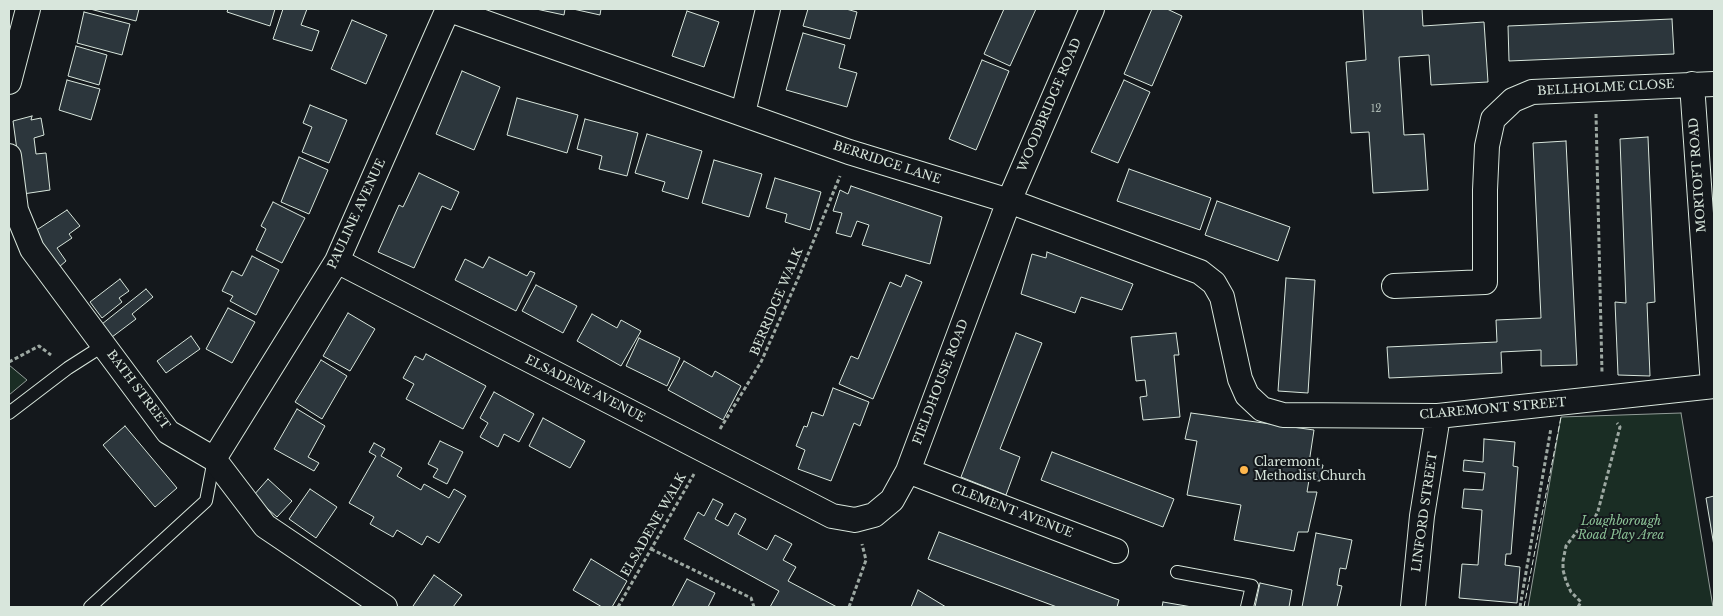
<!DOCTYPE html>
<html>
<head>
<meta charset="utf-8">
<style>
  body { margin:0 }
  #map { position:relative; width:1723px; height:616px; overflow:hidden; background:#14181c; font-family:"Libre Baskerville",serif }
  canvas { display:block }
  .frame { position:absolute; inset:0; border:10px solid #d8e6dc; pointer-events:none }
</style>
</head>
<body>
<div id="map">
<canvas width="1723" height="616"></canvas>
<div class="frame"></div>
</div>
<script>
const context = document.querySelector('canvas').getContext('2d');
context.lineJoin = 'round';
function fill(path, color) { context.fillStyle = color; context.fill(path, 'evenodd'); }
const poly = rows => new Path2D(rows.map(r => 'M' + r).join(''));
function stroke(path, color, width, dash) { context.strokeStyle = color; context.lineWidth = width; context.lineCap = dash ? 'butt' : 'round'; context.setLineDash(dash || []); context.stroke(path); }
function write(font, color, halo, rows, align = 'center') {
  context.font = font + ' "Libre Baskerville",serif'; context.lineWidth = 4; context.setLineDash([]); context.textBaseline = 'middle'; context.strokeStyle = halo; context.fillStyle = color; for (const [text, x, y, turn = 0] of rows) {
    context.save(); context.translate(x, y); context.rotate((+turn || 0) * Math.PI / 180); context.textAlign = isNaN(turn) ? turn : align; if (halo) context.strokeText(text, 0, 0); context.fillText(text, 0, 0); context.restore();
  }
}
const green = poly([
  [9,365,27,380,9,395,9,365],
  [1681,413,1713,607,1528,607,1561,417,1681,413]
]);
fill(green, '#1a2d24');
stroke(green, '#939e99', 1);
const building = poly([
  [90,9,139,9,136,21,90,9],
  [228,9,275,9,270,26,227,12,228,9],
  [283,9,307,9,301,25,319,31,312,51,273,39,283,9],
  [536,9,565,9,564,15,536,9],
  [573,9,601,9,600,15,573,9],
  [808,9,846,9,857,12,850,39,803,26,808,9],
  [1004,9,1036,9,1010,66,984,54,1004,9],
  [1152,9,1167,9,1182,16,1152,86,1124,74,1152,9],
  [1363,9,1422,9,1423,26,1484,22,1488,82,1431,85,1429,55,1399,57,1404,135,1424,134,1428,190,1373,193,1369,132,1351,133,1346,62,1366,60,1363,9],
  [687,11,719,22,704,67,672,56,687,11],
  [84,12,130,24,122,55,77,43,84,12],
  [1672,19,1674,54,1509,61,1508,26,1672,19],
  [352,20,387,35,366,84,331,69,352,20],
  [803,33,845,45,839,68,857,73,847,107,786,90,803,33],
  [76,46,107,55,99,85,68,76,76,46],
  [982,60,1009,71,976,150,949,139,982,60],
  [462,71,500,87,474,150,436,134,462,71],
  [67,80,100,89,91,120,59,110,67,80],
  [1124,80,1150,92,1118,163,1091,152,1124,80],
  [517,98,578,115,567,153,507,135,517,98],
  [310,105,347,120,329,163,302,152,312,127,303,123,310,105],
  [32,116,31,120,41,118,44,135,34,138,36,154,46,153,50,190,23,194,13,121,32,116],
  [585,119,638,133,627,176,599,169,602,156,577,149,585,119],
  [647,134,702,151,688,199,662,191,665,182,635,173,647,134],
  [1648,137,1655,302,1647,303,1650,376,1618,375,1615,302,1626,303,1620,139,1648,137],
  [1566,141,1577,365,1541,366,1541,350,1501,352,1502,373,1389,378,1387,347,1497,342,1496,320,1541,318,1533,143,1566,141],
  [299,157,328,170,309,214,281,202,299,157],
  [714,160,762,174,749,217,702,203,714,160],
  [1129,169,1211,198,1200,230,1117,201,1129,169],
  [419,173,459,192,451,210,442,206,414,268,378,252,399,205,403,207,419,173],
  [775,178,821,192,810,230,785,222,787,214,766,208,775,178],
  [851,186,942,217,930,264,862,245,869,225,857,221,851,237,836,233,842,213,833,211,840,190,848,194,851,186],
  [1217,201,1290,227,1278,261,1205,235,1217,201],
  [273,202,305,218,282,263,256,250,266,229,261,226,273,202],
  [67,210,80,226,69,234,72,238,57,248,66,261,59,267,32,233,67,210],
  [1047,252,1133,284,1122,310,1081,297,1075,313,1021,294,1032,254,1046,258,1047,252],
  [252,256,279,270,256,315,230,301,233,296,222,291,232,271,242,276,252,256],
  [489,257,527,276,530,271,535,273,516,311,455,280,465,259,483,268,489,257],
  [906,275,922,282,873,399,839,384,851,356,858,359,890,282,901,287,906,275],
  [1286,278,1315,280,1308,393,1278,391,1286,278],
  [120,279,129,291,119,298,122,302,102,318,90,302,120,279],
  [536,285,577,306,563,333,522,311,536,285],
  [146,289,153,297,132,314,136,319,112,337,102,324,146,289],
  [228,308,255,322,232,363,206,349,228,308],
  [348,313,375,329,350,371,323,356,348,313],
  [592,314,617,328,621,320,641,331,621,366,577,341,592,314],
  [1016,333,1042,343,1000,449,1020,457,1006,495,961,477,1016,333],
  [1176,333,1179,355,1174,355,1180,417,1143,420,1140,397,1147,396,1145,380,1136,381,1131,337,1176,333],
  [191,336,200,349,166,373,157,361,191,336],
  [639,338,680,358,667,386,626,366,639,338],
  [426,354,486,386,463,429,406,399,414,384,403,378,415,356,423,360,426,354],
  [321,360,347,376,322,419,295,402,321,360],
  [684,361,712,377,715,371,741,386,723,420,668,390,684,361],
  [833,388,869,402,860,426,854,423,831,481,798,469,805,450,796,446,804,426,807,427,812,412,823,416,833,388],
  [494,392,534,414,519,442,504,434,498,447,480,437,488,423,480,418,494,392],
  [297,409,325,426,308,457,319,463,314,471,274,449,297,409],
  [1191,413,1314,430,1309,463,1323,465,1320,481,1309,480,1307,492,1317,492,1308,532,1298,532,1294,551,1234,540,1241,505,1187,495,1197,441,1185,439,1191,413],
  [543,418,585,441,570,468,529,446,543,418],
  [125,426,177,488,155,507,103,445,125,426],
  [1484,439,1515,442,1513,466,1518,467,1511,554,1506,554,1505,565,1520,567,1517,603,1459,598,1462,564,1478,565,1482,510,1462,508,1464,489,1483,490,1485,473,1463,471,1464,460,1483,462,1484,439],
  [440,441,463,452,447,484,433,477,438,469,428,464,440,441],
  [374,443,385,449,381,456,402,468,397,476,421,490,424,484,449,498,454,489,466,496,439,543,427,536,422,545,397,530,393,537,370,524,374,517,349,503,376,456,369,452,374,443],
  [1052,452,1174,499,1163,527,1041,480,1052,452],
  [268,479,292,501,277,517,253,496,268,479],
  [310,489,337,507,316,538,289,519,310,489],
  [1714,496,1714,546,1706,498,1714,496],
  [713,499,723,504,715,519,728,526,735,513,746,519,738,534,767,550,775,535,792,544,783,560,796,567,788,581,837,607,770,607,779,591,684,539,698,512,704,516,713,499],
  [939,532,1119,600,1117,607,1057,607,928,559,939,532],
  [1316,533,1352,540,1346,569,1340,568,1337,585,1342,586,1337,607,1302,607,1316,533],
  [591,559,627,581,612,607,602,607,573,590,591,559],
  [434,575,462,595,453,607,415,607,413,606,434,575],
  [687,579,715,593,708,607,672,607,687,579],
  [1260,583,1292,590,1289,607,1255,607,1260,583],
  [918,590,946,607,911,607,918,590],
  [1163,602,1192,607,1162,607,1163,602]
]);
fill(building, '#2c363c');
stroke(building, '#d8e6dc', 1);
const lane = poly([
  [9,413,68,368,104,345],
  [1177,572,1252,586,1247,607],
  [90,607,206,501,214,459]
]);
const street = poly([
  [447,9,849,152,1009,201,1200,272,1214,283,1222,297,1240,379,1247,395,1262,409,1283,415,1438,416,1714,386],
  [9,82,28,9],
  [1692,84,1713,386],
  [743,113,768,9],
  [9,156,16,210,32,249,168,432,214,459,265,526,385,607],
  [337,261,832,516,855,520,874,515,892,500,908,471,1009,201,1092,9],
  [1394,286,1485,282,1485,190,1487,146,1493,119,1513,100,1532,92,1714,84],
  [214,459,337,261,448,9],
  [908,471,1116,551],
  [1413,607,1422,516,1438,416]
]);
stroke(lane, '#d8e6dc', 14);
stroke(street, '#d8e6dc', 26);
stroke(poly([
  [1596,114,1602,373],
  [9,362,39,346,51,355],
  [720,429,761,362,800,274,840,176],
  [651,549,751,598,754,607],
  [618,607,694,474],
  [849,607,866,560,862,544],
  [1520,607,1551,428],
  [1578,607,1581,602,1571,592,1566,581,1563,570,1563,561,1566,546,1579,529,1592,524,1598,511,1620,427,1617,423]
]), '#9da8a2', 3, [4, 2.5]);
stroke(lane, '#14181c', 12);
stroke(street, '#14181c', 24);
stroke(poly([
  [1524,607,1561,417]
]), '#d8e6dc', 1, [6, 2.5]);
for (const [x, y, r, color] of [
  [1244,470,5,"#ffb74d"]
]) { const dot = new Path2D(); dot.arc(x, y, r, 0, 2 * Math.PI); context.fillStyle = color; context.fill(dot); stroke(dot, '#14181c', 2); }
write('10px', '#adbab4', null, [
  ["12",1376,109]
]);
write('12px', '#d8e6dc', '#14181c', [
  ["BELLHOLME CLOSE",1606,88,-3],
  ["WOODBRIDGE ROAD",1050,105,-67],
  ["BERRIDGE LANE",887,163,18],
  ["MORTOFT ROAD",1698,175,-94],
  ["PAULINE AVENUE",357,214,-65],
  ["BERRIDGE WALK",777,302,-67],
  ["FIELDHOUSE ROAD",941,382,-69],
  ["ELSADENE AVENUE",585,389,27],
  ["BATH STREET",138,390,53],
  ["CLAREMONT STREET",1493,409,-5],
  ["CLEMENT AVENUE",1012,511,21],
  ["LINFORD STREET",1425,512,-82],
  ["ELSADENE WALK",654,525,-60]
]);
write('12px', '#d8e6dc', '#14181c', [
  ["Claremont",1254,463],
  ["Methodist Church",1254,477]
], 'left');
write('italic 12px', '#8ac095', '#14181c', [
  ["Loughborough",1621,522],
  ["Road Play Area",1621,536]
]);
</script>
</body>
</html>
